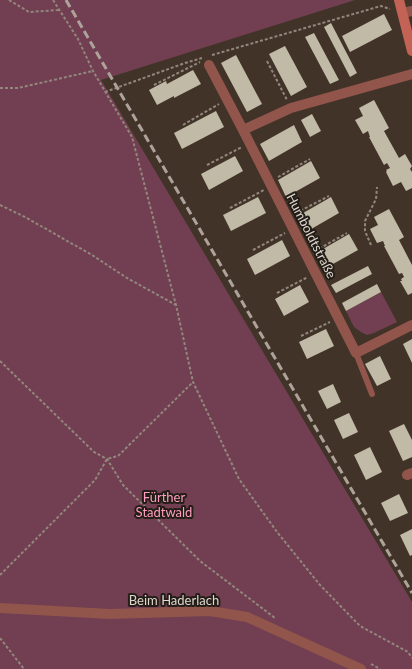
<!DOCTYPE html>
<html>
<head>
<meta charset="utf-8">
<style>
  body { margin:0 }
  canvas { display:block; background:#423328 }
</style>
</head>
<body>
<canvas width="412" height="669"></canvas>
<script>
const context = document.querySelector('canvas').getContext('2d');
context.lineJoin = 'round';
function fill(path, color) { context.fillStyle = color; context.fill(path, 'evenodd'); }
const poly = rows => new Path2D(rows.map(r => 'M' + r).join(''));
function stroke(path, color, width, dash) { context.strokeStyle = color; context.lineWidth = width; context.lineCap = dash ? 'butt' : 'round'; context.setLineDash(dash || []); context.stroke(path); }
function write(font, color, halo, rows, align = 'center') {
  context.font = font + ' Lato,sans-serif'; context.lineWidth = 4; context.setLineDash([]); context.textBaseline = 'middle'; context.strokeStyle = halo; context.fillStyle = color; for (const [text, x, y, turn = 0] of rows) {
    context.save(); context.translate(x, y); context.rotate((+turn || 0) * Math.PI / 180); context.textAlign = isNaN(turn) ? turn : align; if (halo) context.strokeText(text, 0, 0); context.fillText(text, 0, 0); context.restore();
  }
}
fill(poly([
  [0,0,355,0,101,80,412,602,412,669,0,669],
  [381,292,397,322,374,333,367,335,361,332,354,327,346,311]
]), '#713f51');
fill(poly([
  [384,14,392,30,350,52,342,36],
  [331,23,357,73,350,77,324,27],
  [314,33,339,80,330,84,305,37],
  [285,46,307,87,291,96,269,54],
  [236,55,262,104,247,112,221,63],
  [193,70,201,84,174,98,174,96,157,105,149,90,166,81,167,84],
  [374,100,389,128,384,131,399,158,405,154,412,166,410,169,412,172,412,188,406,191,401,182,393,186,386,172,387,171,386,170,390,168,387,163,384,165,369,137,370,137,368,131,363,134,355,120,363,116,359,108],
  [216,111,224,127,182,149,174,133],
  [312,114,321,131,310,137,301,120],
  [294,125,302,142,269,161,260,144],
  [235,156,243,171,209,190,201,174],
  [311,161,320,178,286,197,278,180],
  [258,197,266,213,231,231,223,215],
  [331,197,339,213,306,232,298,216],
  [389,209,404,237,399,240,412,265,412,293,408,295,400,281,402,281,401,279,404,277,402,273,399,274,384,246,385,246,383,241,377,243,370,229,378,225,374,217],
  [349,234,358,250,324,269,316,253],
  [282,240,290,256,255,275,247,259],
  [368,266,372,274,336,293,331,285],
  [377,284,381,292,346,311,342,303],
  [300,285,309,302,284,316,275,299],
  [326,329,334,346,307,359,299,342],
  [412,339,412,363,403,344],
  [380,356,391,379,377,386,365,364],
  [333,384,341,402,327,409,318,391],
  [349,413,358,432,343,439,334,420],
  [404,424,412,440,412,457,403,461,389,431],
  [370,447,382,472,366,480,354,455],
  [399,494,408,513,390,521,381,503],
  [412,529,412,555,410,556,400,535]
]), '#c0baa7');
stroke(poly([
  [9,0,29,12,59,10],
  [53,0,78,39,93,71,132,137,176,305,193,382,239,479,277,532,320,585,360,626,408,652,412,658],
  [212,55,381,6,390,9],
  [267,61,287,100],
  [154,85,200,62],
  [0,88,18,88,93,71],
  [105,92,185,63,202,58],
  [183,125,219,104],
  [207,165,242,147],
  [278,177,310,159],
  [0,205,25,217,92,255,127,278,176,305],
  [230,208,264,190],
  [296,213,329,196],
  [371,245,365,231,365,221,376,199,377,187],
  [253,250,285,233],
  [315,251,347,233],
  [277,293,308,277],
  [301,336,330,322],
  [0,361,94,452,107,459,123,485,200,561,275,618],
  [0,575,95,480,107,459,118,456,193,382],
  [0,638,24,669],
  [371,664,380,669]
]), '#92867d', 2, [3, 2]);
stroke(poly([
  [356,353,372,394]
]), '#91554c', 6);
stroke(poly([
  [403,13,412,11],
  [209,65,243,130,356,353,412,325],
  [243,130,291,108,412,74],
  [407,475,412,473],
  [0,608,110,614,210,611,247,617,361,669]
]), '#91554c', 10);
stroke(poly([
  [399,0,412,51]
]), '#c26356', 10);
stroke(poly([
  [66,0,412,593]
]), '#ada39a', 3, [8, 4]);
write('13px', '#dfd6cf', '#231d17', [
  ["Humboldtstraße",311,236,63],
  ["Beim Haderlach",174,601]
]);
write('13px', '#ff9ec0', '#231d17', [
  ["Fürther",164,498],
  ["Stadtwald",164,513]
]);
</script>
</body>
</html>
